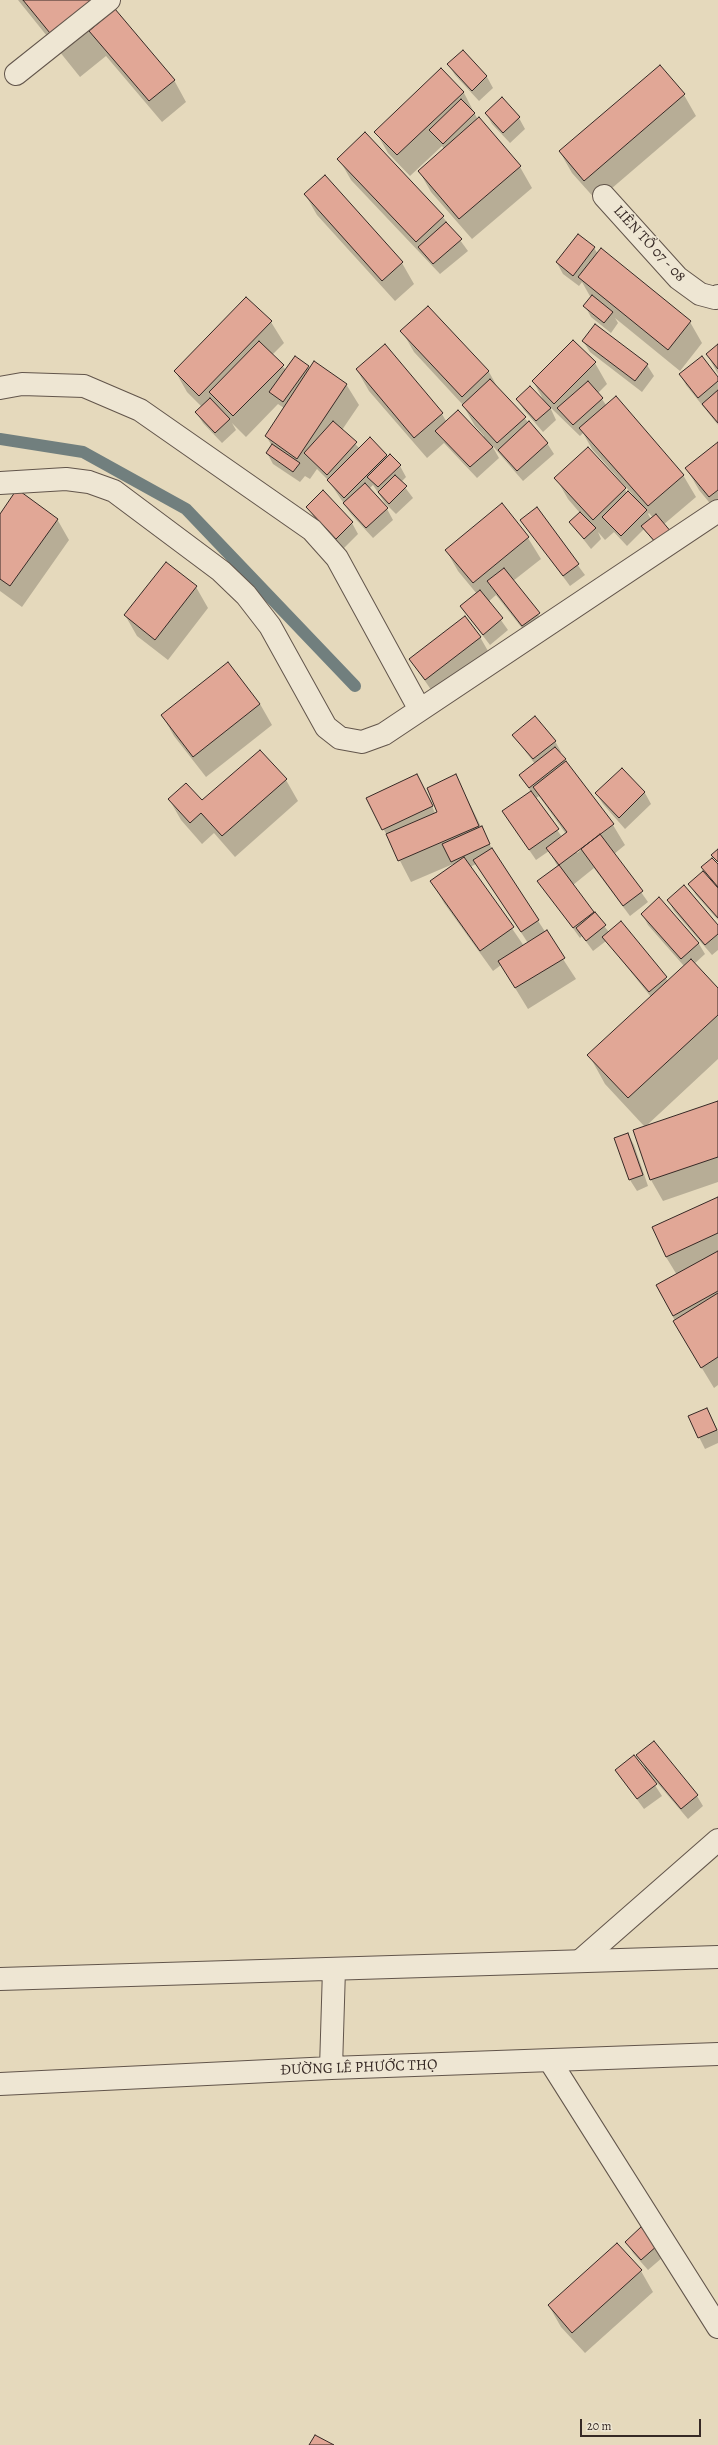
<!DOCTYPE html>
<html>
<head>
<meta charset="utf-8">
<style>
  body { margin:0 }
  #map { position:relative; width:718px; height:2445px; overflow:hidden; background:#e5d9bc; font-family:Alegreya,serif }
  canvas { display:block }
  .scale { position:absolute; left:580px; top:2419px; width:121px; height:18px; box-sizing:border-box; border:2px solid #362925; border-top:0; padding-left:5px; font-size:12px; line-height:14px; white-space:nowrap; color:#362925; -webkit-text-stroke:3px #eee6d3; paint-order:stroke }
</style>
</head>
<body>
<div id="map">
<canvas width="718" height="2445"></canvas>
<div class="scale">20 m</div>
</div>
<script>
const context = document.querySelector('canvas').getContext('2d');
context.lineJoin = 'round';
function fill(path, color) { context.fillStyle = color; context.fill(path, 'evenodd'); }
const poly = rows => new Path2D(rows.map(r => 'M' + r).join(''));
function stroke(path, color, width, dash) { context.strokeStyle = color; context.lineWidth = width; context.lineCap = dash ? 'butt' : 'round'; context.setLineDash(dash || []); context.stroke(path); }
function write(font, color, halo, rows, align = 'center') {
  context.font = font + ' Alegreya,serif'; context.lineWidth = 3; context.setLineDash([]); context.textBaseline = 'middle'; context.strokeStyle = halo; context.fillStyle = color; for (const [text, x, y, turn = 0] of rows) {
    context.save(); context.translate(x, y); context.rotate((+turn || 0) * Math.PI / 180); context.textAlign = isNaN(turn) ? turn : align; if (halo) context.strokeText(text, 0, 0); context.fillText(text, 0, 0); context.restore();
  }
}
fill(poly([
  [18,0,95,0,108,16,174,80,186,102,162,122,106,56,80,77],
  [463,51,487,77,493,88,479,101,455,75,448,64],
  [660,66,684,95,696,116,597,201,572,173,560,152],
  [441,69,464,93,478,120,520,167,532,188,472,239,431,192,419,171,444,149,442,146,410,176,388,153,376,132],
  [486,113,519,118,525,129,510,143,492,124],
  [365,134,443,217,468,251,440,274,351,180,339,159],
  [325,177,402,263,414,284,395,301,317,215,305,194],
  [594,248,598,254,690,322,702,343,680,371,615,318,618,323,611,333,591,317,585,306,591,298,582,282,579,286,563,274,557,263],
  [246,298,271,322,284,343,272,355,286,370,295,357,310,369,346,384,359,405,342,430,360,449,386,455,400,466,406,477,401,482,413,498,396,514,385,503,373,485,369,489,387,509,393,520,373,538,351,514,328,480,317,469,310,479,305,476,300,482,273,464,267,453,272,446,266,436,284,408,278,404,246,437,232,423,236,430,222,443,203,423,196,412,202,407,187,392,175,371],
  [428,307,489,372,499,390,547,443,554,454,523,481,491,444,499,458,477,478,444,443,427,458,369,391,357,370,442,414,446,421,483,438,484,436,475,426,463,405,414,352,402,331],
  [596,325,647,365,654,376,642,392,590,352,583,341],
  [573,341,595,363,607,384,598,393,606,405,683,475,696,497,663,525,664,555,644,529,627,546,614,532,605,540,598,532,601,539,591,549,570,522,580,513,568,499,556,478,625,489,627,494,633,495,592,449,583,433,580,436,550,407,556,420,543,432,524,410,517,399,544,401,533,381],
  [649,513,653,518,651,519,648,514],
  [718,345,718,374,707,354],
  [680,374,718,378,718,425,686,385],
  [718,443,718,513,699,490,687,469],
  [323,492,352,523,358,534,343,549,314,518,308,507],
  [501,505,528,538,541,559,513,581,545,624,529,637,496,595,488,602,508,630,490,645,461,607,477,594,458,571,446,550],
  [536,509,585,575,570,586,521,520],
  [0,516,57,519,69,540,22,607,0,591],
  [166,563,196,587,208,608,168,660,137,636,125,615],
  [480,637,492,658,438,700,410,659],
  [260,704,272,725,206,777,174,736,162,715],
  [513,735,555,741,561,752,559,754,567,764,577,853,613,825,625,845,614,854,648,902,630,916,594,868,573,885,594,914,609,932,621,923,668,981,684,966,648,925,642,914,659,899,699,944,705,954,694,964,718,989,718,1059,645,1127,605,1084,589,1055,651,997,606,941,593,951,582,936,580,938,539,881,558,867,549,851,536,860,503,812,531,792,520,775,535,764],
  [539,796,566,834,562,837,535,799],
  [260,751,286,780,298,801,235,857,214,833,202,844,181,820,169,799,202,802],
  [622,769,645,793,651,804,625,829,603,804,596,793],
  [456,776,495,855,576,979,528,1009,501,965,493,971,444,903,432,882,454,866,453,864,411,882,368,799,428,797,435,813,438,813],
  [476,864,528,943,524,946,470,867],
  [718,864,718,920,696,895,689,884,708,877,703,868],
  [668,900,718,926,718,950,712,955,674,911],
  [718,1102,718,1182,663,1201,651,1180,634,1131],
  [628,1134,634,1145,648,1186,637,1191,630,1180,616,1138],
  [718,1198,718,1385,714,1388,686,1342,657,1286,677,1275,666,1257],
  [707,1409,718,1431,718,1443,705,1449,689,1417],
  [638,1756,697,1796,703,1806,688,1819,648,1772,647,1773,662,1796,644,1809,616,1771,645,1768],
  [641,2229,663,2257,648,2270,633,2253,626,2242],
  [617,2244,641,2271,653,2292,585,2353,561,2327,549,2306]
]), '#0003');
stroke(poly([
  [0,439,83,452,186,509,355,686]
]), '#717f7e', 12);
const building = poly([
  [23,0,96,0,63,49,23,0],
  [115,9,175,80,149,101,89,31,115,9],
  [463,50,487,76,472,91,447,64,463,50],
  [660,65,685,94,584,181,559,151,660,65],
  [441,68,464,92,397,155,374,132,441,68],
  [502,97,520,117,503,133,485,113,502,97],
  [461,99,475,113,443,144,429,130,461,99],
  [479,117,521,166,459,219,418,171,479,117],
  [365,132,444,216,416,242,337,159,365,132],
  [325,175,403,262,382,281,304,194,325,175],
  [446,222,462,239,433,264,418,247,446,222],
  [578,234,595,247,573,276,556,262,578,234],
  [601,248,691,321,668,350,578,277,601,248],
  [592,295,613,312,604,323,583,306,592,295],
  [246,297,272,321,199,396,174,371,246,297],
  [428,306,489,371,462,397,400,331,428,306],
  [595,324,648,364,635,381,582,341,595,324],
  [573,340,596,362,554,404,532,381,573,340],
  [259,341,284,365,233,416,209,392,259,341],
  [385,344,443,413,414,438,356,369,385,344],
  [718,344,718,369,706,354,718,344],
  [295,356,309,366,283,402,269,392,295,356],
  [702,356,718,377,718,381,698,398,679,374,702,356],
  [314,361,347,384,297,459,265,436,314,361],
  [490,379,526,417,497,443,462,405,490,379],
  [588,381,603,398,573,425,557,408,588,381],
  [530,386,551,408,536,421,516,399,530,386],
  [718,390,718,423,702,404,718,390],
  [616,396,684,475,648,506,579,428,616,396],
  [210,398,230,419,215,433,195,412,210,398],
  [458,410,493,447,470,467,435,431,458,410],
  [333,421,357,442,327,475,304,453,333,421],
  [529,421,548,443,517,471,498,450,529,421],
  [370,437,387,455,344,498,327,480,370,437],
  [718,442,718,490,709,497,685,468,718,442],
  [272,444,300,463,293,472,266,453,272,444],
  [588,447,626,488,593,520,554,478,588,447],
  [390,454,401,465,378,487,367,477,390,454],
  [395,475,407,486,389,504,378,492,395,475],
  [365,483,388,508,366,528,343,503,365,483],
  [17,489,58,519,10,586,0,579,0,514,17,489],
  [323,490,353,522,336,539,306,507,323,490],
  [628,491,647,510,621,536,602,517,628,491],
  [502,503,529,537,473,583,445,550,502,503],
  [537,507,579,564,563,576,520,520,537,507],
  [580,512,596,528,584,539,569,522,580,512],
  [656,514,672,533,658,545,641,526,656,514],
  [166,562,197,586,155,640,124,615,166,562],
  [504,568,540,613,522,626,487,581,504,568],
  [480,590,503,618,483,635,460,606,480,590],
  [465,616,481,637,425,680,409,659,465,616],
  [228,662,260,704,193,757,161,715,228,662],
  [535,716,556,741,533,759,512,735,535,716],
  [555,747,566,759,529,788,519,775,555,747],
  [260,750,287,779,222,836,201,813,190,823,168,799,186,783,202,800,260,750],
  [566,761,614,824,559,865,546,848,567,832,533,787,566,761],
  [622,768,645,792,619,818,595,793,622,768],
  [417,774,433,806,382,830,366,798,417,774],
  [456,774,479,826,398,861,386,834,437,812,427,788,456,774],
  [531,791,559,829,529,850,502,811,531,791],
  [482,826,490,844,451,862,442,844,482,826],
  [600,834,643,891,623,906,581,849,600,834],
  [492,848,539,920,521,932,473,860,492,848],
  [718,849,718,862,711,855,718,849],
  [464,857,514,927,480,951,430,881,464,857],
  [712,858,718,864,718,887,701,867,712,858],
  [559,865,594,912,573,928,537,881,559,865],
  [703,871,718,888,718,918,688,884,703,871],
  [684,885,718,925,718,934,705,945,667,900,684,885],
  [659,897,699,943,681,959,641,914,659,897],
  [595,912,606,925,586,941,576,928,595,912],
  [621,921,667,977,649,992,602,937,621,921],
  [547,930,565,958,515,988,498,961,547,930],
  [691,959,718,988,718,1015,628,1098,587,1055,691,959],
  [718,1101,718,1157,650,1180,633,1130,718,1101],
  [628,1133,643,1175,629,1180,614,1138,628,1133],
  [718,1197,718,1233,666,1257,652,1227,718,1197],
  [718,1251,718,1291,673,1316,656,1285,718,1251],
  [718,1293,718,1357,701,1368,673,1321,718,1293],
  [707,1408,717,1430,698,1438,688,1416,707,1408],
  [654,1741,698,1795,681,1809,636,1755,654,1741],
  [634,1755,657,1784,637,1799,615,1770,634,1755],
  [641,2227,658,2245,641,2260,625,2242,641,2227],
  [617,2243,642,2270,572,2333,548,2305,617,2243],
  [315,2435,334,2445,309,2445,315,2435]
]);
fill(building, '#e1a796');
stroke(building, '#362925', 1);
const service = poly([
  [16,74,109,0],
  [0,388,22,384,84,386,140,410,312,530,337,558,420,710],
  [0,483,66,479,89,482,114,491,221,571,246,595,270,626,326,727,340,738,362,742,384,734,718,511]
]);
const minor = poly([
  [604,196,678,278,700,294,715,298,718,296],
  [581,1960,718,1840],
  [550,2061,718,2327]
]);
const tertiary = poly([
  [0,1979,718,1957],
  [331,2068,334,1969],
  [0,2084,331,2068,718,2054]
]);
stroke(service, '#62554b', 24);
stroke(minor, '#62554b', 24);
stroke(tertiary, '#62554b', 24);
stroke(service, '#eee6d3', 22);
stroke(minor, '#eee6d3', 22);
stroke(tertiary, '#eee6d3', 22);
write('15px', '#362925', '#eee6d3', [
  ["LIÊN TỔ 07 - 08",649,244,47],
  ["ĐƯỜNG LÊ PHƯỚC THỌ",359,2068,-2]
]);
</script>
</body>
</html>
